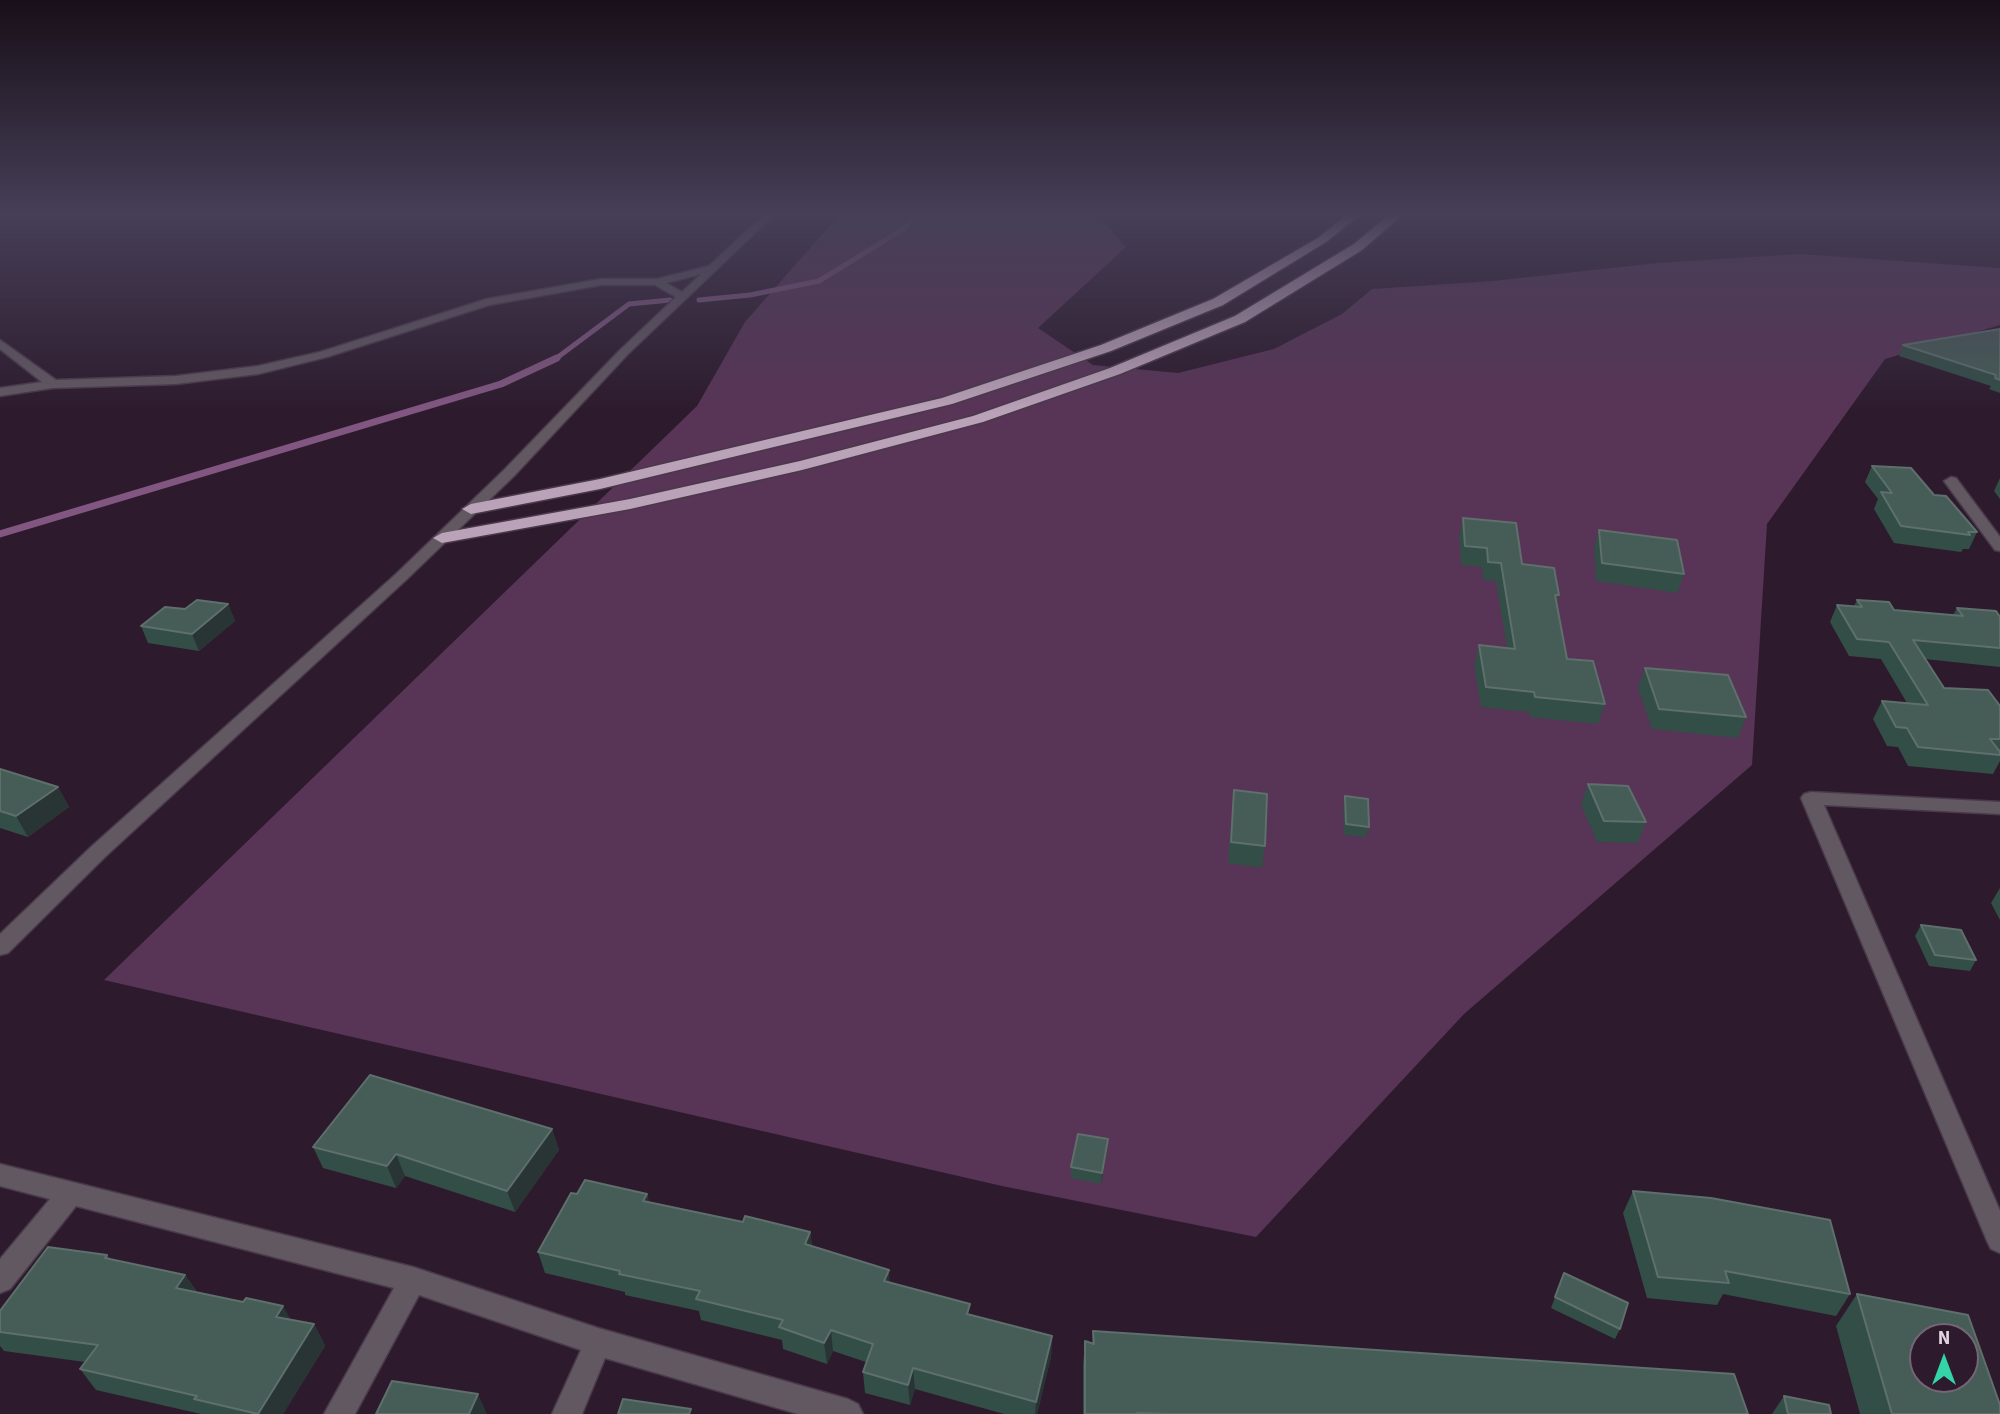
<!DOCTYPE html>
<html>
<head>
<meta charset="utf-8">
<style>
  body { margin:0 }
  #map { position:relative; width:2000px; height:1414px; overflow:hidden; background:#2d1b2d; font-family:"Source Sans 3",sans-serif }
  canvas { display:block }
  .north { position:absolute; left:1909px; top:1323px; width:70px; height:70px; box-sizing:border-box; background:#2d1b2d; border:2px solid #756575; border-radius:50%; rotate:0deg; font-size:19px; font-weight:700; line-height:28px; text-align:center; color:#e0d4e0 }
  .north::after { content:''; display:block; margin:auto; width:24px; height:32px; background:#34d4a8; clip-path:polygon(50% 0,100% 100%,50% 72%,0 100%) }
</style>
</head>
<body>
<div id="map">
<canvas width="2000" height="1414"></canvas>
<div class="north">N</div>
</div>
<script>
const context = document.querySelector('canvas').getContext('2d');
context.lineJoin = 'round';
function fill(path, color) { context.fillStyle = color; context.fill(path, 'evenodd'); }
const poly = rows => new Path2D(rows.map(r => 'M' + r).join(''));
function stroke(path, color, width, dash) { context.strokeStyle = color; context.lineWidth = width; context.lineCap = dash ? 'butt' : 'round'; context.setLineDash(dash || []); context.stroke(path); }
fill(poly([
  [839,215,1098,215,1126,247,1038,328,1093,365,1178,373,1274,349,1342,314,1372,289,1493,281,1658,263,1800,254,2000,268,2000,325,1885,359,1767,524,1752,765,1464,1014,1256,1237,1002,1186,104,980,697,406,745,322]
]), '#583457');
stroke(poly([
  [699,300,750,295,819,281,905,228,913,215],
  [554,360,629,304,670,300]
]), '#815781', 5);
stroke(poly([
  [0,534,501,384,557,358]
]), '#815781', 7);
const minor = poly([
  [764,215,774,215,628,354,514,476,406,580,106,856,8,953,0,955,0,934,92,846,396,574,504,470,620,350,676,297,655,285,601,285,489,305,327,357,258,374,176,384,53,388,0,396,0,388,42,382,0,349,0,340,56,380,176,376,258,366,320,352,487,299,601,279,657,279,709,266,764,215],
  [701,274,682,292,666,283,701,274],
  [1951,477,1956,478,2000,537,2000,551,1995,550,1944,481,1951,477],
  [1811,792,2000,802,2000,814,1824,805,2000,1211,2000,1253,1991,1249,1987,1241,1801,798,1804,794,1811,792],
  [0,1164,413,1267,598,1328,848,1399,858,1404,863,1414,798,1414,605,1358,582,1414,552,1414,581,1350,419,1295,355,1414,324,1414,394,1288,76,1206,10,1289,0,1293,0,1259,50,1199,0,1186,0,1164]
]);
const highway = poly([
  [1347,215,1360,215,1326,242,1223,305,1111,351,952,404,600,489,471,514,462,509,471,504,600,479,942,398,1101,345,1213,299,1318,238,1347,215],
  [1389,215,1402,215,1362,250,1245,322,1120,374,983,422,802,470,630,509,442,543,433,538,442,533,630,499,800,461,973,416,1110,368,1235,316,1354,244,1389,215]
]);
stroke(minor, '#4a394a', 3);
stroke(highway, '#4a394a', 3);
fill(minor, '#615861');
fill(highway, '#baa2b8');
fill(poly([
  [2000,327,2000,393,1989,389,1991,386,1899,356,1903,345,1999,329],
  [1872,466,1934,495,1977,532,1969,549,1963,549,1961,552,1894,543,1874,509,1878,499,1865,482],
  [2000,478,2000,499,1994,491],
  [1463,518,1522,564,1559,595,1557,604,1567,659,1605,704,1598,724,1530,717,1529,712,1481,707,1474,665,1479,645,1507,648,1496,581,1483,580,1482,567,1461,565,1459,536],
  [1599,530,1684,574,1677,593,1596,581,1594,548],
  [1857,600,1894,610,1953,615,1957,608,2000,617,2000,667,1925,659,1944,688,2000,706,2000,761,1993,774,1908,766,1898,747,1887,746,1873,719,1882,701,1907,703,1881,659,1849,656,1830,622,1837,605,1854,606],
  [228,604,235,621,199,651,148,643,141,626,185,609],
  [1645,668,1746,717,1738,738,1652,729,1638,688],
  [0,769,58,787,69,807,28,837,0,828],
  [1588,784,1646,822,1638,843,1597,842,1581,805],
  [1234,790,1265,846,1262,868,1228,863,1232,811],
  [1345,796,1369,827,1366,837,1344,835,1343,807],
  [2000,888,2000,920,1991,903],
  [1921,925,1976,960,1970,971,1929,966,1915,936],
  [552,1129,559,1150,515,1212,405,1176,396,1188,323,1168,313,1147],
  [1107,1150,1101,1184,1071,1178,1071,1167],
  [1633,1191,1850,1294,1836,1316,1723,1294,1717,1305,1647,1298,1623,1213],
  [577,1194,647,1194,649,1202,743,1222,810,1232,812,1246,890,1283,970,1315,1052,1336,1051,1357,1037,1414,1004,1414,915,1389,910,1405,865,1393,863,1372,866,1362,833,1351,827,1364,783,1349,782,1340,701,1320,699,1311,625,1295,625,1292,545,1273,538,1252],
  [107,1255,110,1259,185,1275,197,1292,291,1320,314,1324,325,1346,283,1414,201,1414,96,1390,80,1369,85,1362,4,1351,0,1346,0,1311],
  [1564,1273,1620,1329,1615,1339,1551,1308],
  [1857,1294,2000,1414,1860,1414,1836,1326],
  [1093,1331,1748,1414,1083,1414,1083,1365,1085,1341,1092,1343],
  [1784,1396,1831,1414,1772,1414]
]), '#334e46');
fill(poly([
  [228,604,235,621,199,651,192,634],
  [58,787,69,807,28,837,16,816],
  [552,1129,559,1150,515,1212,507,1191],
  [1108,1139,1107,1150,1101,1184,1102,1173],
  [396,1154,405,1176,396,1188,387,1166],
  [647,1194,652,1216,643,1201],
  [810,1232,813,1253,805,1244],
  [889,1270,890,1292,884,1281],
  [185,1275,199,1296,176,1288],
  [283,1306,295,1327,276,1317],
  [314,1324,325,1346,283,1414,258,1414],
  [831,1330,833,1351,827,1364,824,1343],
  [1052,1336,1051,1357,1037,1414,1035,1414,1036,1402],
  [913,1368,915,1389,910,1405,908,1385],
  [478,1394,487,1414,469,1414]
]), '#293435');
const building = poly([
  [2000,329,2000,380,1995,378,1996,375,1903,345,2000,329],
  [1872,466,1911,468,1934,495,1946,496,1977,532,1968,532,1970,535,1901,526,1881,492,1892,493,1872,466],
  [1463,518,1516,523,1522,564,1554,568,1559,595,1555,595,1567,659,1593,661,1605,704,1535,697,1534,692,1486,687,1479,645,1515,649,1501,563,1488,562,1487,548,1465,546,1463,518],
  [1599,530,1677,540,1684,574,1602,563,1599,530],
  [197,600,228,604,192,634,141,626,165,607,185,609,197,600],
  [1857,600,1889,602,1894,610,1963,616,1957,608,1996,611,2000,617,2000,648,1913,640,1944,688,1988,690,2000,706,2000,739,1990,739,2000,752,2000,755,1918,747,1907,728,1896,727,1882,701,1928,705,1889,642,1857,639,1837,605,1862,607,1857,600],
  [1645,668,1728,675,1746,717,1659,709,1645,668],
  [0,769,58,787,16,816,0,811,0,769],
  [1588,784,1628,786,1646,822,1604,821,1588,784],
  [1234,790,1267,794,1265,846,1231,842,1234,790],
  [1345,796,1368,799,1369,827,1346,824,1345,796],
  [1921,925,1961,930,1976,960,1935,955,1921,925],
  [370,1075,552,1129,507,1191,396,1154,387,1166,313,1147,370,1075],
  [1078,1134,1108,1139,1102,1173,1071,1167,1078,1134],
  [585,1180,647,1194,643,1201,743,1222,745,1216,810,1232,805,1244,889,1270,884,1281,970,1304,967,1314,1052,1336,1036,1402,913,1368,908,1385,863,1372,873,1344,831,1330,824,1343,779,1327,783,1320,696,1299,700,1291,619,1274,620,1271,538,1252,571,1193,577,1194,585,1180],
  [1633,1191,1711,1198,1830,1220,1850,1294,1725,1271,1729,1283,1658,1277,1633,1191],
  [48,1247,107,1255,105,1258,185,1275,176,1288,243,1302,246,1298,283,1306,276,1317,314,1324,258,1414,194,1399,197,1396,80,1369,98,1345,0,1332,0,1311,48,1247],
  [1564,1273,1628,1303,1620,1329,1555,1297,1564,1273],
  [1857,1294,1968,1315,2000,1405,2000,1414,1892,1414,1857,1294],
  [1923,1337,1965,1337,1965,1379,1923,1379,1923,1337],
  [1093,1331,1734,1374,1748,1414,1167,1414,1137,1413,1137,1414,1085,1414,1085,1341,1094,1344,1093,1331],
  [392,1381,478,1394,469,1414,376,1414,392,1381],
  [1784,1396,1829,1405,1831,1414,1788,1414,1784,1396],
  [623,1399,691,1409,689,1414,618,1414,623,1399]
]);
fill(building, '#465c56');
stroke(building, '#5e6f6c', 2);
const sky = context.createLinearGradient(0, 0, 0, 413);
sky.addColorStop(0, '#190f19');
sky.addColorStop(0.52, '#463f57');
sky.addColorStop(1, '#463f5700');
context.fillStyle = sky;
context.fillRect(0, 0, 2000, 413);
</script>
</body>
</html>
